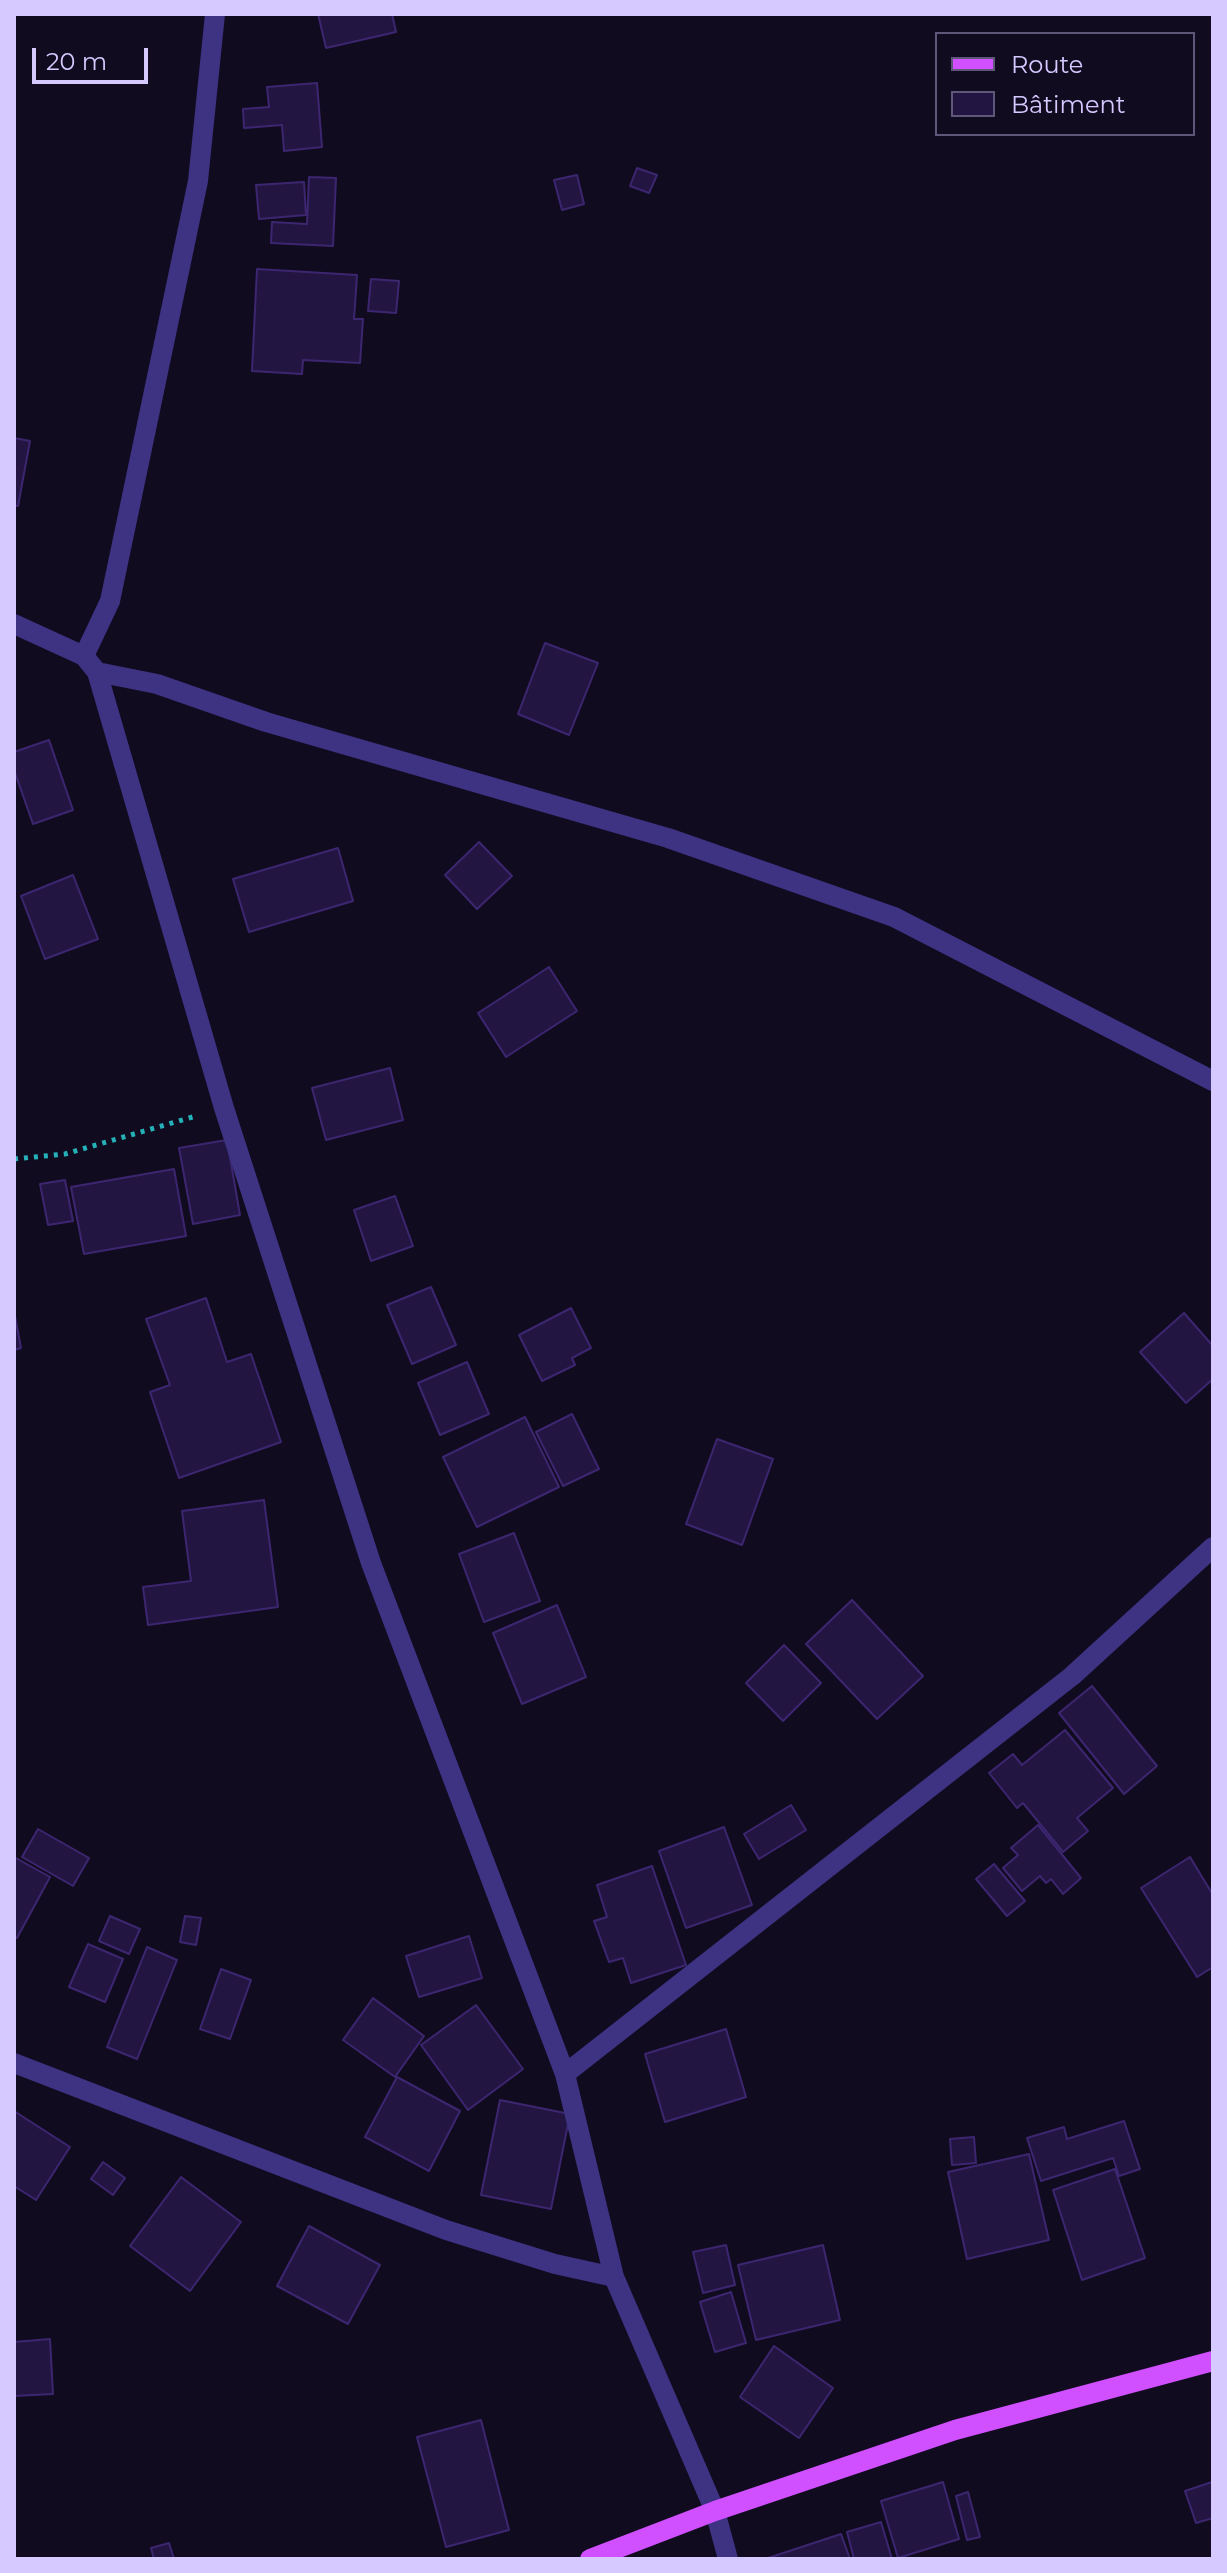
<!DOCTYPE html>
<html>
<head>
<meta charset="utf-8">
<style>
  body { margin:0 }
  #map { position:relative; width:1227px; height:2573px; overflow:hidden; background:#110b20; font-family:Montserrat,sans-serif }
  canvas { display:block }
  .frame { position:absolute; inset:0; border:16px solid #d5c9ff; pointer-events:none }
  .legend { position:absolute; left:935px; top:32px; width:260px; height:104px; box-sizing:border-box; background:#110b20; border:2px solid #5f5779; margin:0; padding:10px 14px; list-style:none; font-size:24px; color:#d5c9ff }
  .legend li { display:flex; align-items:center; gap:16px; height:40px }
  .legend b { width:40px; border:2px solid #5f5779 }
  .scale { position:absolute; left:32px; top:48px; width:116px; height:36px; box-sizing:border-box; border:4px solid #d5c9ff; border-top:0; padding-left:10px; font-size:24px; line-height:28px; white-space:nowrap; color:#d5c9ff; -webkit-text-stroke:6px #110b20; paint-order:stroke }
</style>
</head>
<body>
<div id="map">
<canvas width="1227" height="2573"></canvas>
<div class="frame"></div>
<ul class="legend">
<li><b style="height:10px;background:#d050ff"></b>Route</li>
<li><b style="height:22px;background:#231542"></b>Bâtiment</li>
</ul>
<div class="scale">20 m</div>
</div>
<script>
const context = document.querySelector('canvas').getContext('2d');
context.lineJoin = 'round';
function fill(path, color) { context.fillStyle = color; context.fill(path, 'evenodd'); }
const poly = rows => new Path2D(rows.map(r => 'M' + r).join(''));
function stroke(path, color, width, dash) { context.strokeStyle = color; context.lineWidth = width; context.lineCap = dash ? 'butt' : 'round'; context.setLineDash(dash || []); context.stroke(path); }
const building = poly([
  [318,14,392,14,396,32,326,48,318,14],
  [317,83,322,147,284,151,282,125,244,128,243,109,269,107,267,87,317,83],
  [637,168,657,175,649,193,630,186,637,168],
  [577,175,584,204,562,210,554,180,577,175],
  [309,177,336,178,333,246,271,243,272,222,307,224,309,177],
  [304,182,306,215,259,219,256,185,304,182],
  [257,269,357,275,354,319,363,319,360,363,303,360,302,374,252,371,257,269],
  [371,279,399,281,396,313,368,311,371,279],
  [14,438,30,441,18,506,14,505,14,438],
  [545,643,598,663,569,735,518,714,545,643],
  [49,740,73,810,33,824,14,770,14,752,49,740],
  [479,842,512,876,477,909,445,875,479,842],
  [338,848,353,901,249,932,233,879,338,848],
  [73,875,98,939,45,959,21,896,73,875],
  [549,967,577,1011,506,1057,478,1013,549,967],
  [390,1068,403,1120,326,1140,312,1088,390,1068],
  [227,1140,240,1215,193,1224,179,1148,227,1140],
  [174,1169,186,1236,84,1254,71,1187,174,1169],
  [65,1180,73,1221,48,1225,40,1184,65,1180],
  [395,1196,413,1246,371,1261,354,1210,395,1196],
  [431,1287,456,1345,412,1364,387,1305,431,1287],
  [206,1298,227,1362,251,1354,281,1442,179,1478,150,1392,170,1385,146,1319,206,1298],
  [571,1308,591,1348,572,1358,575,1365,542,1381,519,1335,571,1308],
  [14,1311,21,1348,14,1350,14,1311],
  [1184,1313,1213,1346,1213,1379,1186,1403,1140,1352,1184,1313],
  [467,1362,489,1414,440,1435,418,1383,467,1362],
  [572,1414,599,1469,563,1486,536,1432,572,1414],
  [525,1417,559,1487,477,1527,443,1457,525,1417],
  [717,1439,773,1459,742,1545,686,1524,717,1439],
  [264,1500,278,1607,148,1625,143,1587,191,1581,182,1511,264,1500],
  [514,1533,540,1601,484,1622,459,1554,514,1533],
  [852,1600,923,1676,877,1719,806,1644,852,1600],
  [557,1605,586,1677,522,1704,493,1633,557,1605],
  [784,1645,821,1683,783,1721,746,1683,784,1645],
  [1092,1686,1157,1766,1124,1794,1059,1713,1092,1686],
  [1065,1730,1113,1788,1077,1818,1088,1831,1063,1852,1023,1803,1017,1808,989,1773,1013,1754,1022,1765,1065,1730],
  [791,1805,806,1830,759,1859,744,1834,791,1805],
  [1038,1825,1081,1878,1063,1894,1051,1879,1046,1883,1040,1876,1022,1891,1003,1868,1018,1855,1011,1848,1038,1825],
  [724,1827,752,1905,686,1928,659,1851,724,1827],
  [38,1829,89,1858,73,1886,22,1857,38,1829],
  [14,1857,50,1877,17,1938,14,1937,14,1857],
  [1190,1857,1213,1895,1213,1967,1197,1977,1141,1888,1190,1857],
  [994,1864,1025,1901,1007,1916,976,1879,994,1864],
  [652,1866,686,1965,631,1983,623,1958,609,1962,594,1921,607,1917,597,1885,652,1866],
  [110,1916,140,1929,129,1954,99,1941,110,1916],
  [185,1916,201,1918,196,1945,180,1942,185,1916],
  [469,1936,482,1978,419,1997,406,1956,469,1936],
  [88,1944,123,1959,105,2002,69,1987,88,1944],
  [147,1947,177,1960,137,2059,107,2047,147,1947],
  [221,1969,251,1980,230,2039,200,2029,221,1969],
  [373,1998,424,2036,395,2077,343,2040,373,1998],
  [476,2005,523,2069,468,2110,421,2045,476,2005],
  [726,2029,746,2097,665,2122,645,2054,726,2029],
  [397,2077,460,2111,429,2171,365,2137,397,2077],
  [500,2100,570,2114,551,2209,481,2195,500,2100],
  [14,2111,70,2147,36,2200,14,2186,14,2111],
  [1124,2121,1140,2169,1119,2176,1113,2158,1041,2181,1027,2138,1064,2127,1067,2139,1124,2121],
  [974,2137,976,2163,952,2165,950,2139,974,2137],
  [1029,2154,1049,2240,967,2259,948,2172,1029,2154],
  [103,2162,125,2178,113,2195,91,2179,103,2162],
  [1115,2169,1145,2258,1082,2280,1053,2190,1115,2169],
  [181,2177,241,2222,190,2291,130,2246,181,2177],
  [309,2226,380,2265,348,2324,277,2286,309,2226],
  [726,2245,735,2285,703,2293,693,2252,726,2245],
  [823,2245,840,2320,756,2340,738,2265,823,2245],
  [731,2292,746,2343,715,2352,700,2302,731,2292],
  [50,2339,53,2394,14,2396,14,2342,50,2339],
  [774,2346,833,2388,799,2438,740,2397,774,2346],
  [481,2420,509,2530,446,2547,417,2437,481,2420],
  [943,2482,959,2539,898,2558,881,2501,943,2482],
  [1212,2482,1213,2518,1196,2523,1185,2491,1212,2482],
  [968,2492,980,2537,967,2540,956,2496,968,2492],
  [881,2522,892,2559,854,2559,847,2532,881,2522],
  [841,2534,850,2559,765,2559,841,2534],
  [169,2543,174,2559,154,2559,151,2548,169,2543]
]);
fill(building, '#231542');
stroke(building, '#3c2670', 2);
stroke(poly([
  [14,1159,65,1154,196,1116]
]), '#24b1b8', 5, [4, 6]);
stroke(poly([
  [14,624,84,656,97,672,224,1108,371,1563,565,2074,614,2277,715,2511,728,2559],
  [84,656,110,601,198,181,215,14],
  [97,672,157,684,266,722,668,838,894,917,1213,1081],
  [14,2063,446,2230,555,2264,614,2277],
  [565,2074,1072,1676,1213,1547]
]), '#3e3282', 20);
stroke(poly([
  [590,2559,715,2511,955,2430,1213,2361]
]), '#d050ff', 20);
</script>
</body>
</html>
